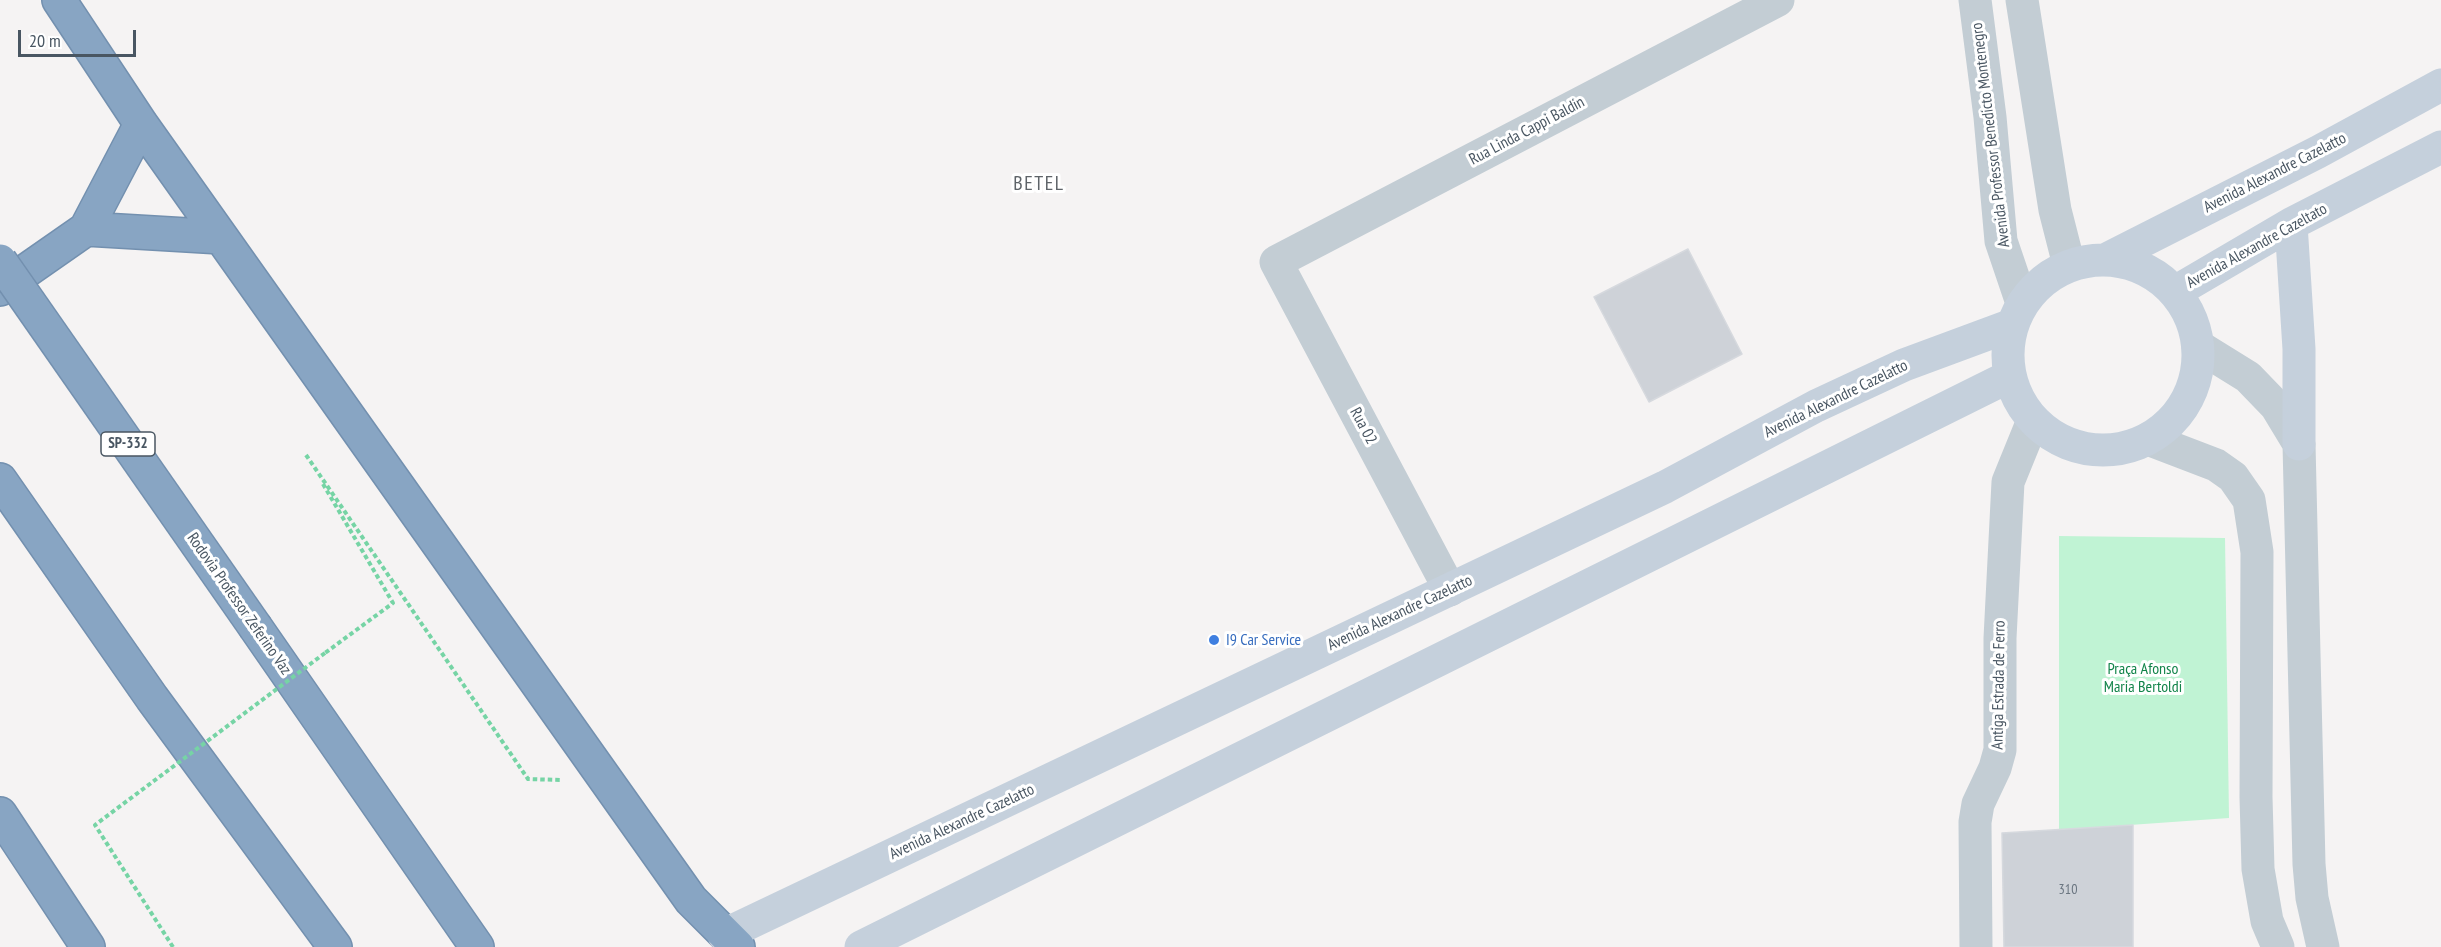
<!DOCTYPE html>
<html>
<head>
<meta charset="utf-8">
<style>
  body { margin:0 }
  #map { position:relative; width:2441px; height:947px; overflow:hidden; background:#f5f3f3; font-family:"PT Sans Narrow",sans-serif }
  canvas { display:block }
  .scale { position:absolute; left:18px; top:30px; width:118px; height:27px; box-sizing:border-box; border:3px solid #495662; border-top:0; padding-left:8px; font-size:18px; line-height:21px; white-space:nowrap; color:#495662; -webkit-text-stroke:4px #fff; paint-order:stroke }
</style>
</head>
<body>
<div id="map">
<canvas width="2441" height="947"></canvas>
<div class="scale">20 m</div>
</div>
<script>
const context = document.querySelector('canvas').getContext('2d');
context.lineJoin = 'round';
function fill(path, color) { context.fillStyle = color; context.fill(path, 'evenodd'); }
const poly = rows => new Path2D(rows.map(r => 'M' + r).join(''));
function stroke(path, color, width, dash) { context.strokeStyle = color; context.lineWidth = width; context.lineCap = dash ? 'butt' : 'round'; context.setLineDash(dash || []); context.stroke(path); }
function write(font, color, halo, rows, align = 'center') {
  context.font = font + ' "PT Sans Narrow",sans-serif'; context.lineWidth = 6; context.setLineDash([]); context.textBaseline = 'middle'; context.strokeStyle = halo; context.fillStyle = color; for (const [text, x, y, turn = 0] of rows) {
    context.save(); context.translate(x, y); context.rotate((+turn || 0) * Math.PI / 180); context.textAlign = isNaN(turn) ? turn : align; if (halo) context.strokeText(text, 0, 0); context.fillText(text, 0, 0); context.restore();
  }
}
fill(poly([
  [2059,536,2225,538,2229,818,2059,830]
]), '#c0f3d4');
const building = poly([
  [1688,249,1742,354,1649,402,1594,297,1688,249],
  [2133,825,2133,947,2004,947,2002,833,2133,825]
]);
fill(building, '#ced2d8');
stroke(building, '#d6d9de', 1.5);
const motorway = poly([
  [59,0,141,124,691,900,738,947],
  [86,229,221,237],
  [0,289,86,229,141,124],
  [0,480,152,698,335,947],
  [256,628,477,947],
  [0,814,88,947]
]);
stroke(motorway, '#7390af', 36);
stroke(poly([
  [306,455,528,779,560,780],
  [323,484,393,603,325,653]
]), '#76d4a5', 4, [4.5, 3]);
stroke(poly([
  [2198,346,2248,377,2276,406,2299,444,2309,864,2312,898,2323,947],
  [2148,439,2216,465,2233,477,2249,500,2257,552,2256,797,2258,869,2267,921,2278,947],
  [1450,590,1276,262,1778,0],
  [1976,947,1975,822,1978,804,1995,768,2000,750,2000,638,2008,482,2032,423]
]), '#c3cdd4', 33);
stroke(poly([
  [1975,0,1990,117,2001,241,2022,303],
  [2022,0,2055,210,2069,265]
]), '#c3cdd4', 33);
stroke(poly([
  [2291,224,2299,349,2299,444],
  [2107,259,2318,152,2441,85],
  '2008 355a95 95 0 1 1 190 0a95 95 0 1 1-190 0Z',
  [2175,292,2291,224,2441,147],
  [724,935,1665,487,1816,406,1904,365,2012,325],
  [861,947,2010,376]
]), '#c5d0dc', 33);
stroke(motorway, '#88a5c3', 33);
const motorwayBridge = poly([
  [0,261,256,628]
]);
stroke(motorwayBridge, '#7390af', 36, []);
stroke(poly([
  [173,947,95,825,325,653]
]), '#76d4a5', 4, [4.5, 3]);
stroke(motorwayBridge, '#88a5c3', 33);
for (const [x, y, r, color] of [
  [1214,640,6,"#3f7fe0"]
]) { const dot = new Path2D(); dot.arc(x, y, r, 0, 2 * Math.PI); context.fillStyle = color; context.fill(dot); stroke(dot, '#fff', 2); }
write('14px', '#6a7580', null, [
  ["310",2068,890]
]);
for (const [x, y, w] of [
  [128,444,54]
]) { const box = new Path2D(); box.roundRect(x - w / 2, y - 12, w, 24, 4.5); context.fillStyle = '#fff'; context.fill(box); stroke(box, '#495662', 1.5); }
write('bold 15px', '#495662', null, [
  ["SP-332",128,444]
]);
write('16px', '#495662', '#fff', [
  ["Rua Linda Cappi Baldin",1527,131,-28],
  ["Avenida Professor Benedicto Montenegro",1991,135,-97],
  ["Avenida Alexandre Cazelatto",2275,173,-27],
  ["Avenida Alexandre Cazeltato",2257,246,-29],
  ["Avenida Alexandre Cazelatto",1836,399,-26],
  ["Rua 02",1363,426,62],
  ["Rodovia Professor Zeferino Vaz",239,604,55],
  ["Avenida Alexandre Cazelatto",1400,613,-25],
  ["Antiga Estrada de Ferro",1999,685,-89],
  ["Avenida Alexandre Cazelatto",962,822,-25]
]);
write('16px', '#366cbe', '#fff', [
  ["I9 Car Service",1226,640]
], 'left');
write('16px', '#12844a', '#fff', [
  ["Praça Afonso",2143,669],
  ["Maria Bertoldi",2143,687]
]);
context.letterSpacing = '1.5px';
write('20px', '#5e6368', '#fff', [
  ["BETEL",1039,184]
]);
context.letterSpacing = '0px';
</script>
</body>
</html>
